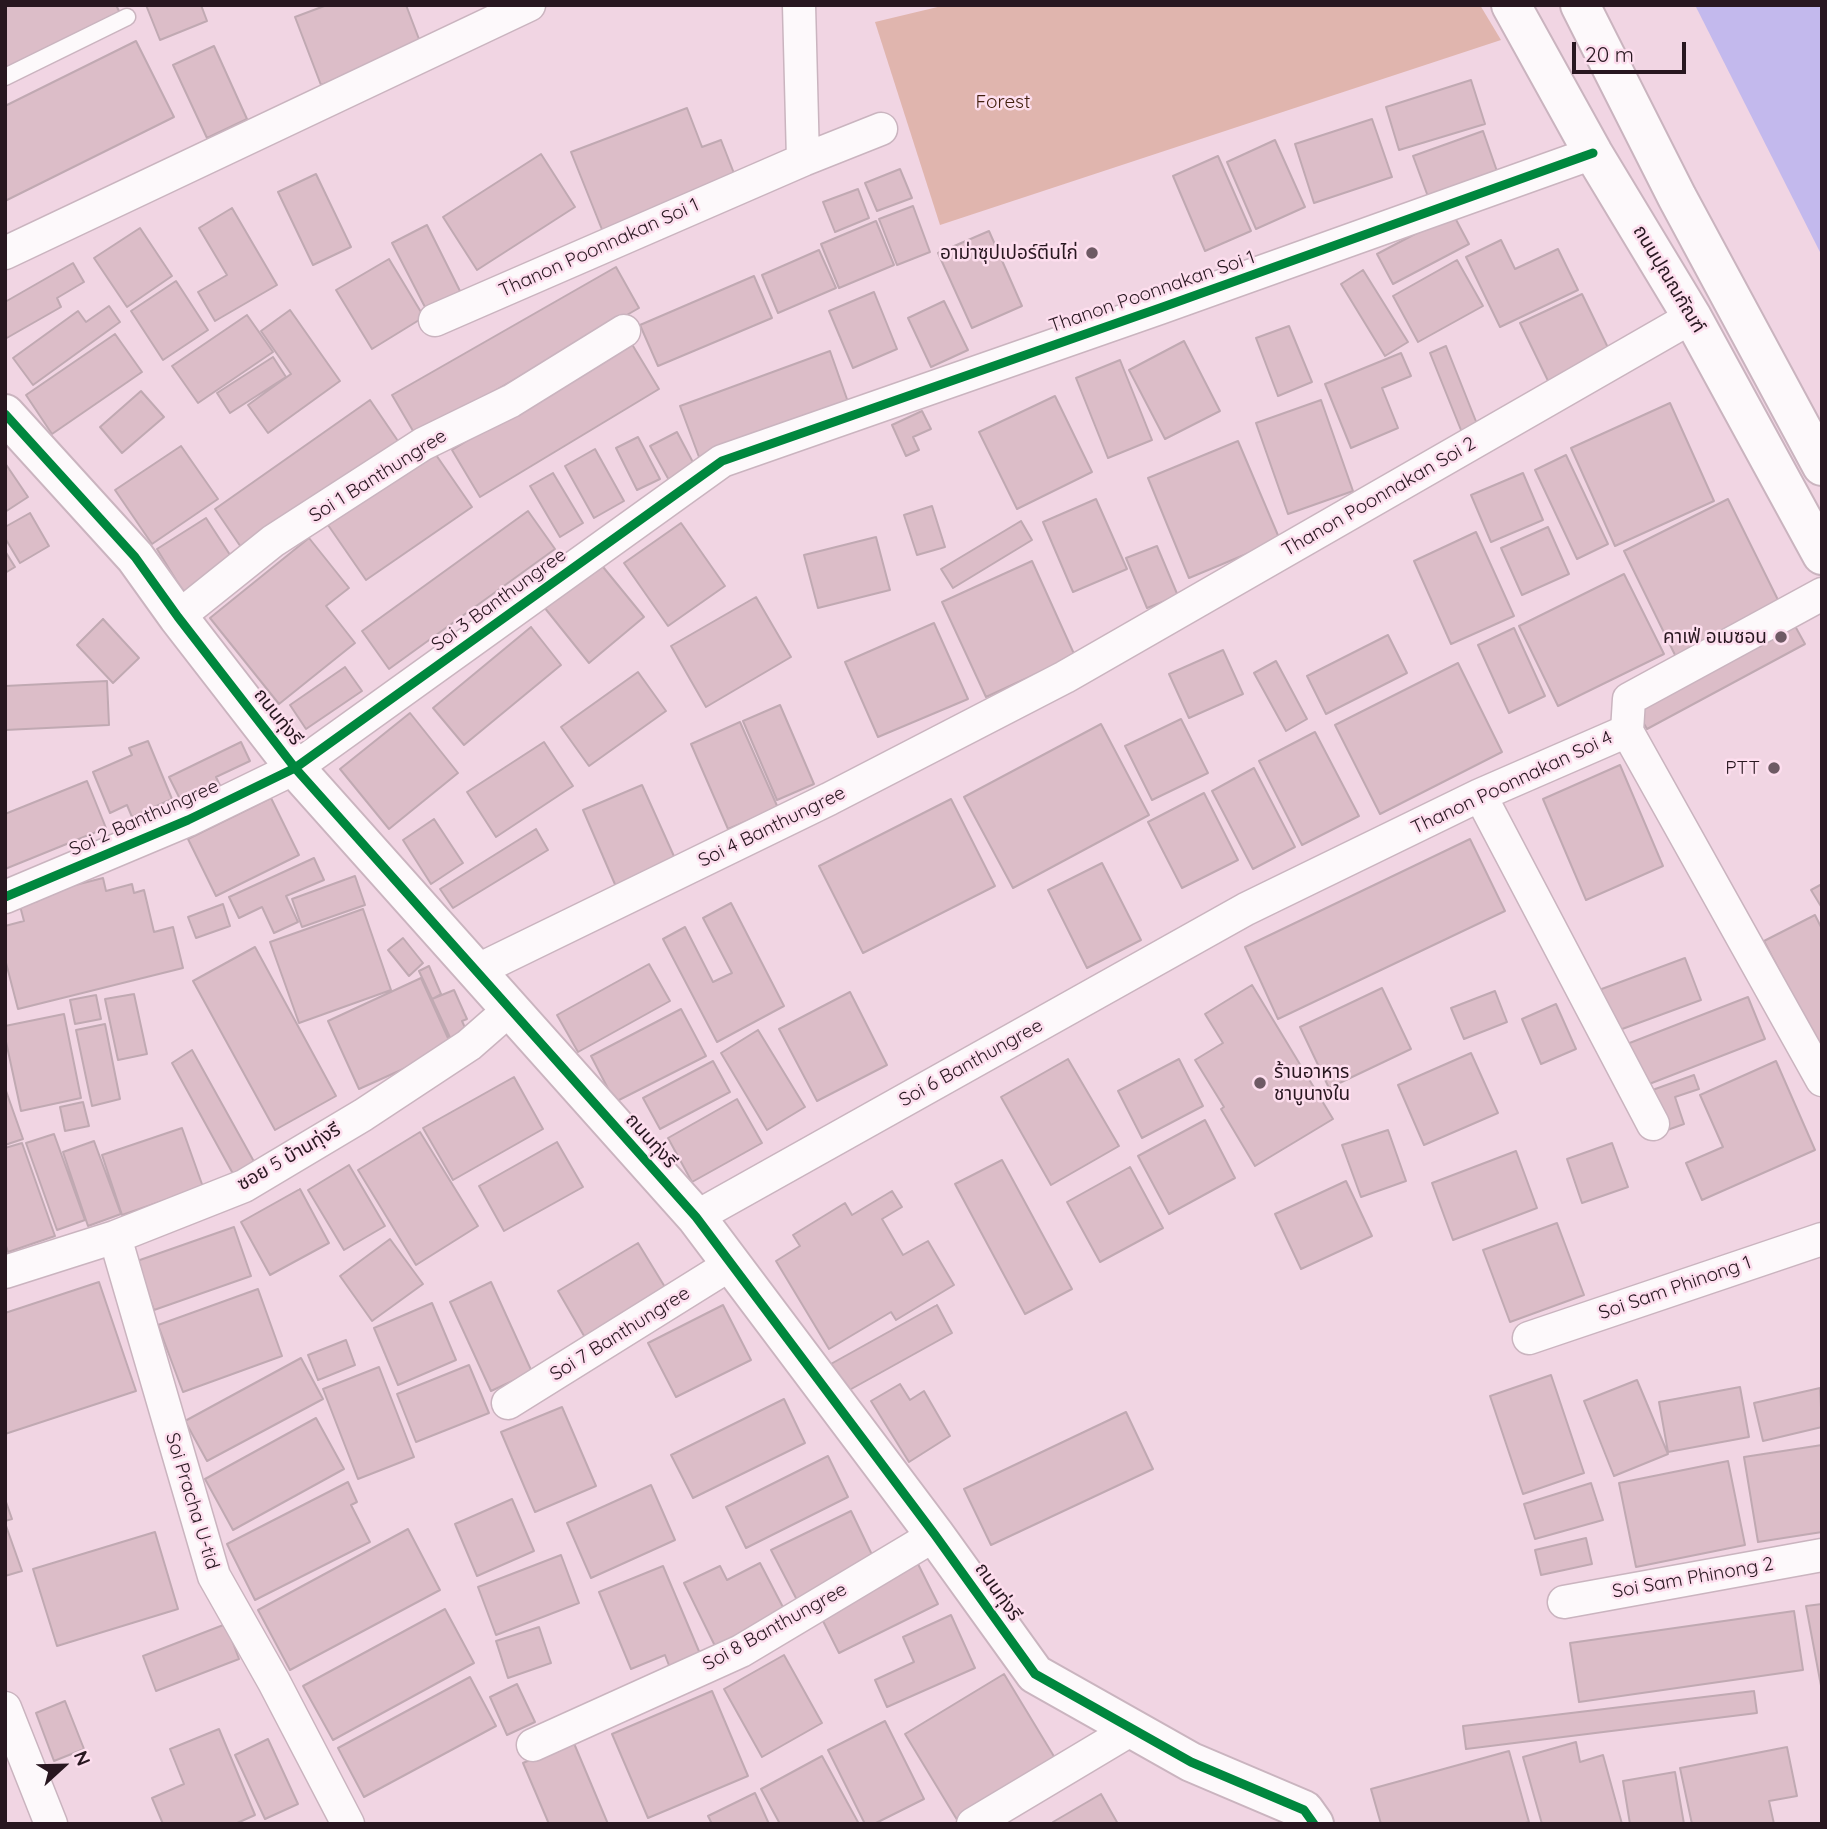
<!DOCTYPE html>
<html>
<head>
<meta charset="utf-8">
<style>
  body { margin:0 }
  #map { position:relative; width:1827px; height:1829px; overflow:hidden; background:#f1d5e3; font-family:Quicksand,sans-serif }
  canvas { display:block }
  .frame { position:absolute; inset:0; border:7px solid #281720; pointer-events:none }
  .north { position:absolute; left:28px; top:1731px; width:70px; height:70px; -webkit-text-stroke:5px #fddeee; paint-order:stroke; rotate:68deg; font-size:19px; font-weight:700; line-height:28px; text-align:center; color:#281720 }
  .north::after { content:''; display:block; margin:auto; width:24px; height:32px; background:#281720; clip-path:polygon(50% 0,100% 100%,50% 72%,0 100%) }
  .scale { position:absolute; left:1572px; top:42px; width:114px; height:32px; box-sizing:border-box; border:4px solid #281720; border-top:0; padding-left:9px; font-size:21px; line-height:24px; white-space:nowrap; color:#281720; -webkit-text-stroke:5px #fddeee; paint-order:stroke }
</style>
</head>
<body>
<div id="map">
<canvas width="1827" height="1829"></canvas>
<div class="frame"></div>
<div class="north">N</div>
<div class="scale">20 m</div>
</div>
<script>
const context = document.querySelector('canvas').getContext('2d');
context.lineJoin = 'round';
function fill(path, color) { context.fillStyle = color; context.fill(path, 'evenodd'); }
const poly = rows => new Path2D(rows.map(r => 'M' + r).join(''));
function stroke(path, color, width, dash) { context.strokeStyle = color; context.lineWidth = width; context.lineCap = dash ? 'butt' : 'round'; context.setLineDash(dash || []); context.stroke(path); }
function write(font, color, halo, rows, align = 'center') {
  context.font = font + ' Quicksand,"Noto Sans Thai",sans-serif'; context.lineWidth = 5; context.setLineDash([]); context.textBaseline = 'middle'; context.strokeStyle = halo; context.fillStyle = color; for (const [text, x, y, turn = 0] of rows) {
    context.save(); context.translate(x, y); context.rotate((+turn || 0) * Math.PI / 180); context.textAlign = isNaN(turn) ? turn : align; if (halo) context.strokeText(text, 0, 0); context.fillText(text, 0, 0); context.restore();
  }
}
fill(poly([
  [946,5,1480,5,1501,40,940,225,875,22]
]), '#e0b5ae');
fill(poly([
  [1695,5,1822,5,1822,256]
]), '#c3b9ed');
const building = poly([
  [5,5,116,5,122,17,5,69,5,5],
  [146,5,201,5,207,21,160,40,146,5],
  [327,5,406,5,422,47,321,85,295,17,327,5],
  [136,41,174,117,5,201,5,106,136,41],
  [214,46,247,119,207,138,173,65,214,46],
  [1471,80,1485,124,1399,150,1386,107,1471,80],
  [687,108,702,147,721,140,737,181,603,232,571,152,687,108],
  [1372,119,1392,177,1314,203,1295,144,1372,119],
  [1483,131,1499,177,1430,202,1413,156,1483,131],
  [1275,140,1305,207,1256,229,1227,162,1275,140],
  [541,154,575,207,477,270,443,217,541,154],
  [1218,156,1251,231,1205,251,1173,176,1218,156],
  [900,169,912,198,877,211,865,183,900,169],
  [316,174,351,247,313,265,278,192,316,174],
  [858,189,869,218,835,232,823,202,858,189],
  [913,206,930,252,897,265,879,219,913,206],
  [232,208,277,285,215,321,198,292,227,275,199,228,232,208],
  [1453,214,1469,244,1393,284,1377,254,1453,214],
  [876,221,894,265,839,288,821,244,876,221],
  [427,225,461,293,427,311,392,243,427,225],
  [140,228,172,276,127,307,94,258,140,228],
  [989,231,1022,306,972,328,938,253,989,231],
  [1501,240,1515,269,1558,249,1578,290,1500,327,1466,257,1501,240],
  [819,250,836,288,778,313,762,275,819,250],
  [389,259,424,317,372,349,336,290,389,259],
  [1457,260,1483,306,1418,342,1393,296,1457,260],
  [73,263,84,282,57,298,61,307,5,339,5,302,73,263],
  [616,267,639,308,416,436,392,395,616,267],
  [1363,270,1408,342,1385,356,1341,284,1363,270],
  [754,276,772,318,658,366,640,325,754,276],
  [176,281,208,330,163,360,131,311,176,281],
  [874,292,897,349,853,368,829,311,874,292],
  [1582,294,1613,358,1551,387,1520,323,1582,294],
  [944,301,968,350,931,367,908,318,944,301],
  [109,306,120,322,33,385,13,358,78,311,86,322,109,306],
  [290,310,340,381,268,433,248,405,291,374,261,331,290,310],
  [247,315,273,352,198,403,172,366,247,315],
  [1289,326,1312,382,1278,396,1256,338,1289,326],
  [115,334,142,372,52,434,26,395,115,334],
  [630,341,659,389,480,497,452,450,630,341],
  [1184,341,1220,411,1165,439,1129,370,1184,341],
  [1446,346,1479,429,1463,435,1430,353,1446,346],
  [830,351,848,402,699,457,680,406,830,351],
  [1401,353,1411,376,1382,388,1398,428,1351,448,1325,384,1401,353],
  [273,357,286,377,230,413,217,393,273,357],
  [1120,360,1152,440,1108,458,1076,378,1120,360],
  [141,391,164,417,122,453,100,427,141,391],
  [1055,396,1092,472,1017,509,979,432,1055,396],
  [370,400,400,444,245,553,215,509,370,400],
  [1321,400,1353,491,1288,514,1256,423,1321,400],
  [1670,403,1714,501,1615,546,1571,448,1670,403],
  [922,411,931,429,913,437,919,450,906,456,892,425,922,411],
  [677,432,696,468,670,482,650,446,677,432],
  [638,437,660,479,637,490,616,448,638,437],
  [1238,441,1280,540,1189,578,1148,478,1238,441],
  [181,446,218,499,152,544,115,490,181,446],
  [595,449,624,501,594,518,565,466,595,449],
  [434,452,472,507,366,580,328,525,434,452],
  [1566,455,1608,544,1577,559,1535,470,1566,455],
  [5,463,28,497,5,512,5,463],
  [553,473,583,523,560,537,530,486,553,473],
  [1523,473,1543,520,1491,542,1471,495,1523,473],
  [1096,499,1127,569,1073,592,1043,522,1096,499],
  [1728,499,1781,606,1676,657,1624,551,1728,499],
  [932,506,945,547,917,555,904,515,932,506],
  [528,511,555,549,389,669,362,631,528,511],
  [30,513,49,546,20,563,5,538,5,527,30,513],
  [206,518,234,561,184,593,157,549,206,518],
  [1021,521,1032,540,953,588,941,569,1021,521],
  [681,523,725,586,668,626,624,563,681,523],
  [1548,527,1569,574,1522,595,1501,548,1548,527],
  [1476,532,1514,616,1451,644,1414,561,1476,532],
  [876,537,890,590,818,608,804,555,876,537],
  [309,538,349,588,326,606,355,643,279,704,210,618,309,538],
  [1157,546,1178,596,1147,608,1126,558,1157,546],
  [5,551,15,567,5,573,5,551],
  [1032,561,1075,656,986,697,942,602,1032,561],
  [599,562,644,617,589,663,544,607,599,562],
  [1624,574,1664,654,1558,706,1519,626,1624,574],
  [756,597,791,657,706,707,671,646,756,597],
  [1790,617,1805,644,1647,729,1631,701,1790,617],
  [103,619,139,658,113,683,77,645,103,619],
  [934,623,968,699,878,737,845,662,934,623],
  [531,627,561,665,464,745,433,708,531,627],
  [1514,628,1545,696,1509,713,1478,645,1514,628],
  [1388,635,1407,673,1326,714,1307,676,1388,635],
  [1223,650,1243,694,1189,718,1169,674,1223,650],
  [1276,661,1307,719,1286,731,1254,673,1276,661],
  [1458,663,1502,752,1380,814,1335,725,1458,663],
  [345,667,362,691,306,729,290,705,345,667],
  [638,672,666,711,589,766,561,727,638,672],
  [107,681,109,725,5,730,5,686,107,681],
  [780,705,814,784,777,800,743,721,780,705],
  [410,713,458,773,389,829,340,769,410,713],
  [1181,719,1208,773,1152,800,1125,746,1181,719],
  [740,722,778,808,728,829,691,744,740,722],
  [1101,724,1149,815,1013,888,964,797,1101,724],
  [1315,732,1359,816,1302,845,1259,761,1315,732],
  [148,741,172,799,132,817,127,805,110,813,93,772,132,755,129,748,148,741],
  [241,742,250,761,216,777,225,796,188,815,169,777,241,742],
  [544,742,573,786,496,837,467,792,544,742],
  [1620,765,1663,866,1586,900,1543,799,1620,765],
  [1254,768,1295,847,1253,869,1212,791,1254,768],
  [87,781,106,828,5,869,5,814,87,781],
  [642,785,677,863,617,889,583,810,642,785],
  [1204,793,1238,860,1182,888,1148,822,1204,793],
  [271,798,299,855,216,896,188,839,271,798],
  [951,799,995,886,863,953,819,866,951,799],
  [434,819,463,863,431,884,403,840,434,819],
  [536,829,548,850,453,908,440,889,536,829],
  [1470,839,1505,911,1278,1019,1245,947,1470,839],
  [314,858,324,880,286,896,298,922,274,933,262,907,239,918,229,897,314,858],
  [1102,863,1141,940,1087,968,1048,890,1102,863],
  [355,876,365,905,302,927,292,899,355,876],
  [103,878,106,891,132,884,134,893,144,890,154,932,173,927,183,968,18,1009,5,959,5,926,24,921,20,906,38,901,36,895,103,878],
  [1822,884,1822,908,1811,890,1822,884],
  [731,903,784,1006,717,1042,663,939,685,927,713,982,732,973,703,918,731,903],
  [223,904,230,926,196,938,188,917,223,904],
  [363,909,391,990,299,1023,270,942,363,909],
  [1815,915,1822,929,1822,1053,1764,941,1815,915],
  [403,938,423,963,409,976,388,950,403,938],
  [255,947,336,1096,275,1130,193,981,255,947],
  [1685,958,1701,1000,1614,1032,1599,990,1685,958],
  [649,964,670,1001,578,1052,557,1015,649,964],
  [429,966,441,994,432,999,419,971,429,966],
  [421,978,452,1047,359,1089,328,1021,421,978],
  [1252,985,1333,1119,1255,1166,1221,1109,1224,1107,1195,1060,1223,1043,1205,1014,1252,985],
  [1382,988,1411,1049,1329,1088,1300,1027,1382,988],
  [454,990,467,1019,462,1021,470,1039,454,1046,432,999,454,990],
  [1495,991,1507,1022,1464,1039,1451,1008,1495,991],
  [850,992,887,1065,817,1101,779,1029,850,992],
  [134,994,147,1054,118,1060,105,999,134,994],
  [96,995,101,1019,75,1024,70,1000,96,995],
  [1748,997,1765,1039,1644,1086,1627,1044,1748,997],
  [1556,1004,1576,1049,1541,1064,1522,1019,1556,1004],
  [681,1009,706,1056,615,1102,591,1056,681,1009],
  [64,1014,81,1098,21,1111,5,1037,5,1026,64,1014],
  [105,1024,120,1099,92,1106,76,1030,105,1024],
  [758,1030,805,1107,767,1130,721,1053,758,1030],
  [192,1050,257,1167,237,1181,172,1063,192,1050],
  [1471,1053,1498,1113,1424,1145,1398,1085,1471,1053],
  [1068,1059,1119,1146,1051,1185,1001,1097,1068,1059],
  [1179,1059,1203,1106,1142,1138,1118,1091,1179,1059],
  [713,1061,730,1092,660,1129,643,1098,713,1061],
  [1776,1061,1815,1150,1702,1200,1686,1163,1723,1147,1700,1095,1776,1061],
  [1694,1075,1699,1089,1675,1097,1684,1124,1662,1132,1647,1092,1694,1075],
  [514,1077,543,1129,453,1180,423,1128,514,1077],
  [5,1088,23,1139,5,1145,5,1088],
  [737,1099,762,1143,692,1182,668,1138,737,1099],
  [83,1102,89,1126,65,1131,60,1107,83,1102],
  [1205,1120,1235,1178,1169,1214,1138,1156,1205,1120],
  [182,1128,203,1187,122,1215,102,1155,182,1128],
  [1388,1130,1406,1181,1361,1197,1342,1145,1388,1130],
  [420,1132,478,1226,416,1265,358,1170,420,1132],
  [54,1134,85,1220,57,1230,26,1143,54,1134],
  [94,1141,121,1214,88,1226,63,1152,94,1141],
  [557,1142,583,1187,504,1231,479,1186,557,1142],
  [22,1143,55,1236,8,1252,5,1243,5,1148,22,1143],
  [1612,1143,1628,1187,1582,1203,1567,1159,1612,1143],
  [1516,1151,1537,1208,1453,1240,1432,1183,1516,1151],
  [1002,1160,1072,1289,1025,1314,955,1184,1002,1160],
  [349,1165,385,1226,344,1250,308,1190,349,1165],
  [1130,1167,1163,1228,1100,1262,1067,1202,1130,1167],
  [1346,1181,1372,1236,1301,1269,1275,1214,1346,1181],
  [300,1189,329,1243,270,1275,241,1222,300,1189],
  [892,1191,902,1207,882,1219,903,1255,928,1241,954,1285,896,1320,891,1312,829,1349,776,1261,800,1246,793,1235,845,1203,852,1215,892,1191],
  [1557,1223,1584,1295,1510,1322,1483,1250,1557,1223],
  [234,1227,251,1276,154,1310,137,1261,234,1227],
  [390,1239,423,1284,372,1321,340,1276,390,1239],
  [638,1243,668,1292,587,1341,558,1291,638,1243],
  [99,1282,136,1391,5,1434,5,1313,99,1282],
  [491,1282,532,1372,491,1391,450,1302,491,1282],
  [258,1289,282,1356,183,1392,158,1325,258,1289],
  [432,1303,456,1360,398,1385,374,1328,432,1303],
  [723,1305,751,1360,676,1397,648,1343,723,1305],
  [937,1305,952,1333,844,1393,829,1365,937,1305],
  [346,1340,355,1365,318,1380,308,1355,346,1340],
  [301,1358,323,1399,207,1461,185,1421,301,1358],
  [469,1365,489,1413,416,1442,397,1394,469,1365],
  [379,1367,414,1457,358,1479,323,1389,379,1367],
  [1551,1375,1584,1473,1523,1494,1490,1396,1551,1375],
  [1637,1380,1668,1454,1614,1476,1584,1401,1637,1380],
  [900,1384,910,1400,924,1391,950,1436,909,1462,871,1401,900,1384],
  [1740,1387,1749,1437,1668,1452,1659,1402,1740,1387],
  [1820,1388,1822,1427,1763,1441,1754,1403,1820,1388],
  [784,1399,805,1443,693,1498,671,1455,784,1399],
  [562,1407,596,1486,535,1512,501,1432,562,1407],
  [1126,1412,1153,1469,991,1545,964,1489,1126,1412],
  [316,1418,344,1469,233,1530,205,1479,316,1418],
  [1822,1445,1822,1532,1758,1542,1744,1457,1822,1445],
  [828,1456,848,1497,746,1548,726,1507,828,1456],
  [1728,1461,1745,1545,1636,1567,1619,1483,1728,1461],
  [348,1482,357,1502,351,1505,370,1542,255,1600,227,1544,348,1482],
  [1591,1483,1603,1520,1535,1539,1524,1504,1591,1483],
  [651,1485,675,1540,591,1578,567,1523,651,1485],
  [5,1499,12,1519,5,1521,5,1499],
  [512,1499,534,1551,477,1576,455,1524,512,1499],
  [851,1511,875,1561,797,1600,771,1550,851,1511],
  [5,1523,22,1571,5,1576,5,1523],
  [408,1529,440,1590,290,1670,258,1610,408,1529],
  [155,1532,178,1609,57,1646,33,1569,155,1532],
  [1586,1538,1592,1564,1541,1575,1535,1550,1586,1538],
  [561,1555,579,1603,496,1635,478,1587,561,1555],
  [760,1563,786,1613,716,1648,684,1583,720,1566,727,1580,760,1563],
  [918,1564,938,1604,839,1653,819,1613,918,1564],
  [663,1566,701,1656,670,1668,665,1655,631,1669,599,1592,663,1566],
  [1822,1604,1822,1691,1806,1606,1822,1604],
  [445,1609,474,1663,333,1740,303,1686,445,1609],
  [1794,1611,1803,1670,1579,1702,1570,1643,1794,1611],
  [951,1615,975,1668,887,1707,875,1680,914,1662,903,1637,951,1615],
  [226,1624,239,1659,156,1691,143,1656,226,1624],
  [539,1627,551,1663,508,1678,496,1641,539,1627],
  [784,1655,822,1723,762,1757,724,1689,784,1655],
  [1004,1674,1058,1763,959,1823,905,1734,1004,1674],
  [470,1677,496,1726,364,1797,338,1748,470,1677],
  [517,1684,535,1722,507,1735,490,1697,517,1684],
  [712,1691,748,1776,648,1818,612,1734,712,1691],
  [1754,1691,1757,1713,1466,1749,1463,1726,1754,1691],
  [65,1701,84,1749,54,1761,36,1713,65,1701],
  [885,1721,924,1799,874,1824,865,1824,828,1750,885,1721],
  [219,1729,255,1815,235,1824,163,1824,152,1798,184,1784,170,1749,219,1729],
  [268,1739,298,1804,265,1819,235,1755,268,1739],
  [573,1741,608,1824,549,1824,523,1763,573,1741],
  [1576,1742,1580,1762,1603,1755,1622,1824,1542,1824,1523,1757,1576,1742],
  [1787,1747,1797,1796,1769,1801,1774,1824,1692,1824,1680,1768,1787,1747],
  [1509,1751,1529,1822,1522,1824,1381,1824,1371,1789,1509,1751],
  [822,1756,859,1824,780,1824,761,1789,822,1756],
  [1675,1772,1684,1824,1630,1824,1623,1781,1675,1772],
  [755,1793,769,1824,712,1824,708,1816,755,1793],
  [1101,1794,1118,1824,1054,1824,1053,1822,1101,1794]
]);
fill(building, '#dcbdc8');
stroke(building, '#c0a9b2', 2);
const service = poly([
  [5,77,127,17]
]);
const minor = poly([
  [799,5,803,160],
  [5,253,529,5],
  [435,320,803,160,881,129],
  [178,617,273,541,423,444,511,401,624,331],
  [1627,731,1822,1080],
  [1480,795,1653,1124],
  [5,897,188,820,295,768,722,461,1160,308,1593,153],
  [476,971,829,799,1065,677,1692,317],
  [696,1217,1246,909,1480,795,1627,731,1629,699,1822,594],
  [115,1237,214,1576,274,1682,348,1824],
  [5,1272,115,1237,244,1186,363,1115,469,1045,509,1010],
  [1529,1338,1822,1239],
  [508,1403,731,1264],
  [1564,1602,1822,1555],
  [5,1708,51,1824],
  [533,1745,741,1651,935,1535],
  [973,1824,1132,1729]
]);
const tertiary = poly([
  [1511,5,1593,153,1692,317,1822,555],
  [1580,5,1677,197,1822,466],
  [5,414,135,557,178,617,295,768,696,1217,935,1535,1035,1674,1191,1762,1304,1810,1314,1824]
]);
stroke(service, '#cab4bf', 19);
stroke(minor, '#cab4bf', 35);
stroke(tertiary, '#cab4bf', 42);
stroke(service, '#fdf9fb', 16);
stroke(minor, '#fdf9fb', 32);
stroke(tertiary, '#fdf9fb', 38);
stroke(poly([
  [5,414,135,557,178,617,295,768,696,1217,935,1535,1035,1674,1191,1762,1304,1810,1314,1824],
  [5,897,188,820,295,768,722,461,1160,308,1593,153]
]), '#00873e', 9);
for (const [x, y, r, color] of [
  [1092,253,7,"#6e5a64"],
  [1781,637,7,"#6e5a64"],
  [1774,768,7,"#6e5a64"],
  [1260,1083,7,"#6e5a64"]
]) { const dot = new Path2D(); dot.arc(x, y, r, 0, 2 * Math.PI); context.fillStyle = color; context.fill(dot); stroke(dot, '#fddeee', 2.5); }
write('19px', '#43200f', '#fddeee', [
  ["Forest",1003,102]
]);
write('19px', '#281720', '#fddeee', [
  ["Thanon Poonnakan Soi 1",599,248,-24],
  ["ถนนปุณณกัณฑ์",1669,279,59],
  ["Thanon Poonnakan Soi 1",1152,292,-19],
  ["Soi 1 Banthungree",378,476,-32],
  ["Thanon Poonnakan Soi 2",1379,497,-30],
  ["Soi 3 Banthungree",499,600,-36],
  ["ถนนทุ่งรี",278,717,52],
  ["Thanon Poonnakan Soi 4",1512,783,-25],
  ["Soi 2 Banthungree",144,818,-24],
  ["Soi 4 Banthungree",772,827,-26],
  ["Soi 6 Banthungree",971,1063,-29],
  ["ถนนทุ่งรี",651,1141,48],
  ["ซอย 5 บ้านทุ่งรี",289,1157,-30],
  ["Soi Sam Phinong 1",1675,1288,-19],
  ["Soi 7 Banthungree",620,1334,-32],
  ["Soi Pracha U-tid",192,1501,73],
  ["Soi Sam Phinong 2",1693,1578,-10],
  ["ถนนทุ่งรี",998,1592,55],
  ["Soi 8 Banthungree",775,1627,-29]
]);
write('19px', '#281720', '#fddeee', [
  ["อาม่าซุปเปอร์ตีนไก่",1078,253],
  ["คาเฟ่ อเมซอน",1767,637],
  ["PTT",1760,768],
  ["ร้านอาหาร",1274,1072,"left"],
  ["ชาบูนางใน",1274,1094,"left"]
], 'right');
</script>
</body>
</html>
